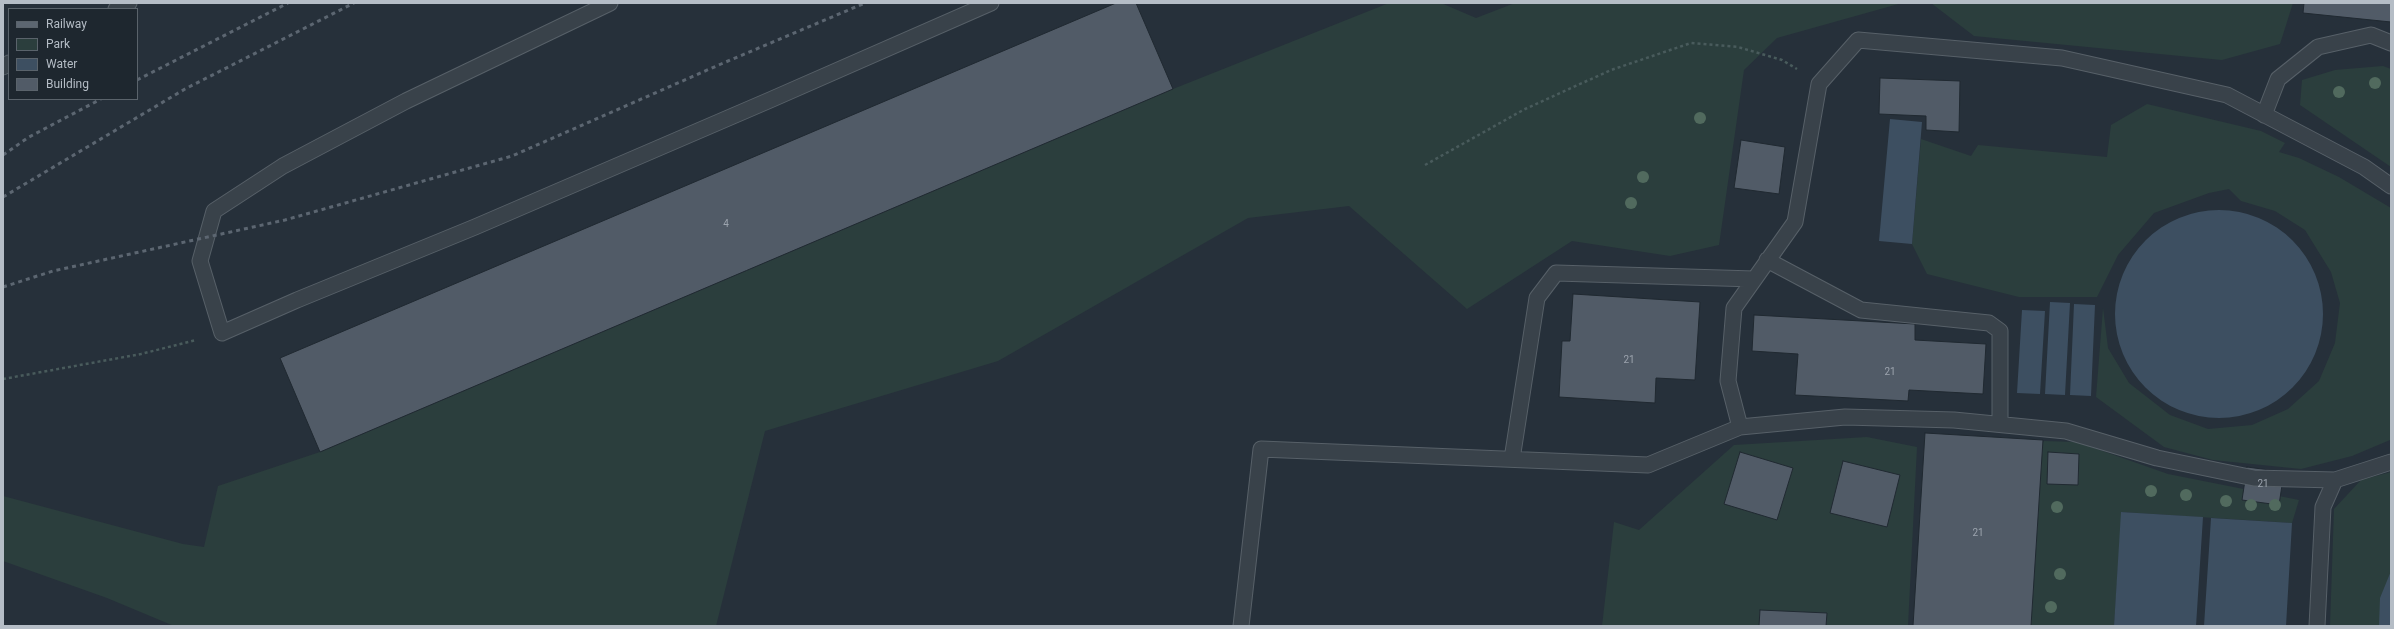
<!DOCTYPE html>
<html>
<head>
<meta charset="utf-8">
<style>
  body { margin:0 }
  #map { position:relative; width:2394px; height:629px; overflow:hidden; background:#26303a; font-family:Roboto,sans-serif }
  canvas { display:block }
  .frame { position:absolute; inset:0; border:4px solid #b5bdc6; pointer-events:none }
  .legend { position:absolute; left:8px; top:8px; width:130px; height:92px; box-sizing:border-box; background:#1e272f; border:1px solid #5a636b; margin:0; padding:5px 7px; list-style:none; font-size:12px; color:#b5bdc6 }
  .legend li { display:flex; align-items:center; gap:8px; height:20px }
  .legend b { width:20px; border:1px solid #5a636b }
</style>
</head>
<body>
<div id="map">
<canvas width="2394" height="629"></canvas>
<div class="frame"></div>
<ul class="legend">
<li><b style="height:5px;background:#5c6671"></b>Railway</li>
<li><b style="height:11px;background:#2b3e3d"></b>Park</li>
<li><b style="height:11px;background:#3d4f61"></b>Water</li>
<li><b style="height:11px;background:#515b67"></b>Building</li>
</ul>
</div>
<script>
const context = document.querySelector('canvas').getContext('2d');
context.lineJoin = 'round';
function fill(path, color) { context.fillStyle = color; context.fill(path, 'evenodd'); }
const poly = rows => new Path2D(rows.map(r => 'M' + r).join(''));
function stroke(path, color, width, dash) { context.strokeStyle = color; context.lineWidth = width; context.lineCap = dash ? 'butt' : 'round'; context.setLineDash(dash || []); context.stroke(path); }
function write(font, color, halo, rows, align = 'center') {
  context.font = font + ' Roboto,sans-serif'; context.lineWidth = 3; context.setLineDash([]); context.textBaseline = 'middle'; context.strokeStyle = halo; context.fillStyle = color; for (const [text, x, y, turn = 0] of rows) {
    context.save(); context.translate(x, y); context.rotate((+turn || 0) * Math.PI / 180); context.textAlign = isNaN(turn) ? turn : align; if (halo) context.strokeText(text, 0, 0); context.fillText(text, 0, 0); context.restore();
  }
}
fill(poly([
  [1389,3,1441,3,1476,18,1515,3,1902,3,1777,38,1744,70,1719,245,1670,256,1572,241,1467,309,1349,206,1248,218,998,361,765,431,716,626,174,626,107,598,3,561,3,496,183,544,204,547,218,486,320,452,1173,89],
  [1931,3,2293,3,2280,44,2222,60,1974,36],
  [2383,66,2391,69,2391,167,2300,105,2302,80,2335,70],
  [2147,104,2261,131,2285,143,2279,152,2299,158,2339,177,2391,208,2390,440,2352,456,2301,469,2213,460,2164,447,2096,397,2103,308,2108,348,2129,383,2170,415,2208,429,2252,425,2288,409,2319,381,2335,343,2340,303,2331,272,2305,230,2275,211,2241,201,2229,189,2209,193,2154,213,2118,255,2097,297,2019,297,1927,274,1912,244,1921,139,1971,156,1978,145,2107,157,2111,125],
  [1867,437,1917,447,1908,626,1602,626,1614,522,1639,530,1734,445],
  [2044,441,2077,442,2168,474,2299,500,2292,523,2122,512,2114,626,2027,626,2036,451],
  [2391,472,2391,626,2330,626,2334,509,2361,480]
]), '#2b3e3d');
fill(poly([
  [1890,119,1922,122,1912,244,1879,241],
  '2115 314a104 104 0 1 1 208 0a104 104 0 1 1-208 0Z',
  [2050,302,2070,303,2065,395,2045,394],
  [2074,304,2095,305,2091,396,2070,395],
  [2022,310,2045,311,2040,394,2017,393],
  [2121,512,2203,517,2196,626,2114,626],
  [2211,518,2292,523,2286,626,2204,626],
  [2391,571,2391,626,2379,626,2380,598]
]), '#3d4f61');
const building = poly([
  [1116,3,1136,3,1173,89,320,452,280,358,1116,3],
  [2304,3,2391,3,2391,22,2303,13,2304,3],
  [1880,78,1960,81,1959,132,1926,130,1926,116,1879,114,1880,78],
  [1741,140,1785,147,1779,194,1734,188,1741,140],
  [1573,294,1700,302,1695,380,1656,378,1655,403,1559,397,1562,341,1570,341,1573,294],
  [1754,315,1915,324,1915,340,1986,344,1983,394,1909,390,1908,401,1795,395,1798,354,1752,351,1754,315],
  [1925,433,2043,440,2031,626,1913,626,1925,433],
  [1740,452,1793,468,1777,520,1724,504,1740,452],
  [2048,452,2079,454,2078,485,2047,484,2048,452],
  [1843,461,1900,475,1887,527,1830,513,1843,461],
  [2247,467,2284,472,2279,505,2242,500,2247,467],
  [1760,610,1827,613,1826,626,1759,626,1760,610]
]);
fill(building, '#515b67');
stroke(building, '#202931', 1);
const lane = poly([
  [610,3,406,101,283,166,214,211,200,261,222,333,297,300,475,227,770,100,991,3],
  [116,9,129,3],
  [3,67,9,63],
  [2264,115,2278,79,2318,47,2371,35,2391,43],
  [1767,260,1861,310,1989,323,2000,331,2000,424],
  [1740,427,1728,381,1734,308,1795,222,1819,84,1858,40,2062,58,2227,95,2364,167,2391,186],
  [1512,459,1537,298,1556,273,1754,279],
  [1241,626,1261,449,1648,465,1740,427,1845,417,1954,420,2066,431,2157,458,2254,478,2335,480],
  [2317,626,2323,507,2335,480,2391,462]
]);
stroke(lane, '#576068', 17);
stroke(poly([
  [1425,165,1525,109,1611,70,1691,43,1738,47,1782,60,1797,69],
  [3,379,141,354,196,340]
]), '#495b5c', 2.5, [3, 3]);
stroke(lane, '#39424a', 15);
stroke(poly([
  [137,80,288,3],
  [3,155,29,137,101,99],
  [3,197,185,89,354,3],
  [3,287,53,271,285,220,512,156,721,64,865,3]
]), '#5c6671', 3, [4, 4]);
context.fillStyle = '#516a5e';
for (const [x, y] of [
  [2375,83],
  [2339,92],
  [1700,118],
  [1643,177],
  [1631,203],
  [2151,491],
  [2186,495],
  [2226,501],
  [2251,505],
  [2275,505],
  [2057,507],
  [2060,574],
  [2051,607]
]) { context.beginPath(); context.arc(x, y, 6, 0, 2 * Math.PI); context.fill(); }
write('10px', '#9ca4ae', null, [
  ["4",726,224],
  ["21",1629,360],
  ["21",1890,372],
  ["21",2263,484],
  ["21",1978,533]
]);
</script>
</body>
</html>
